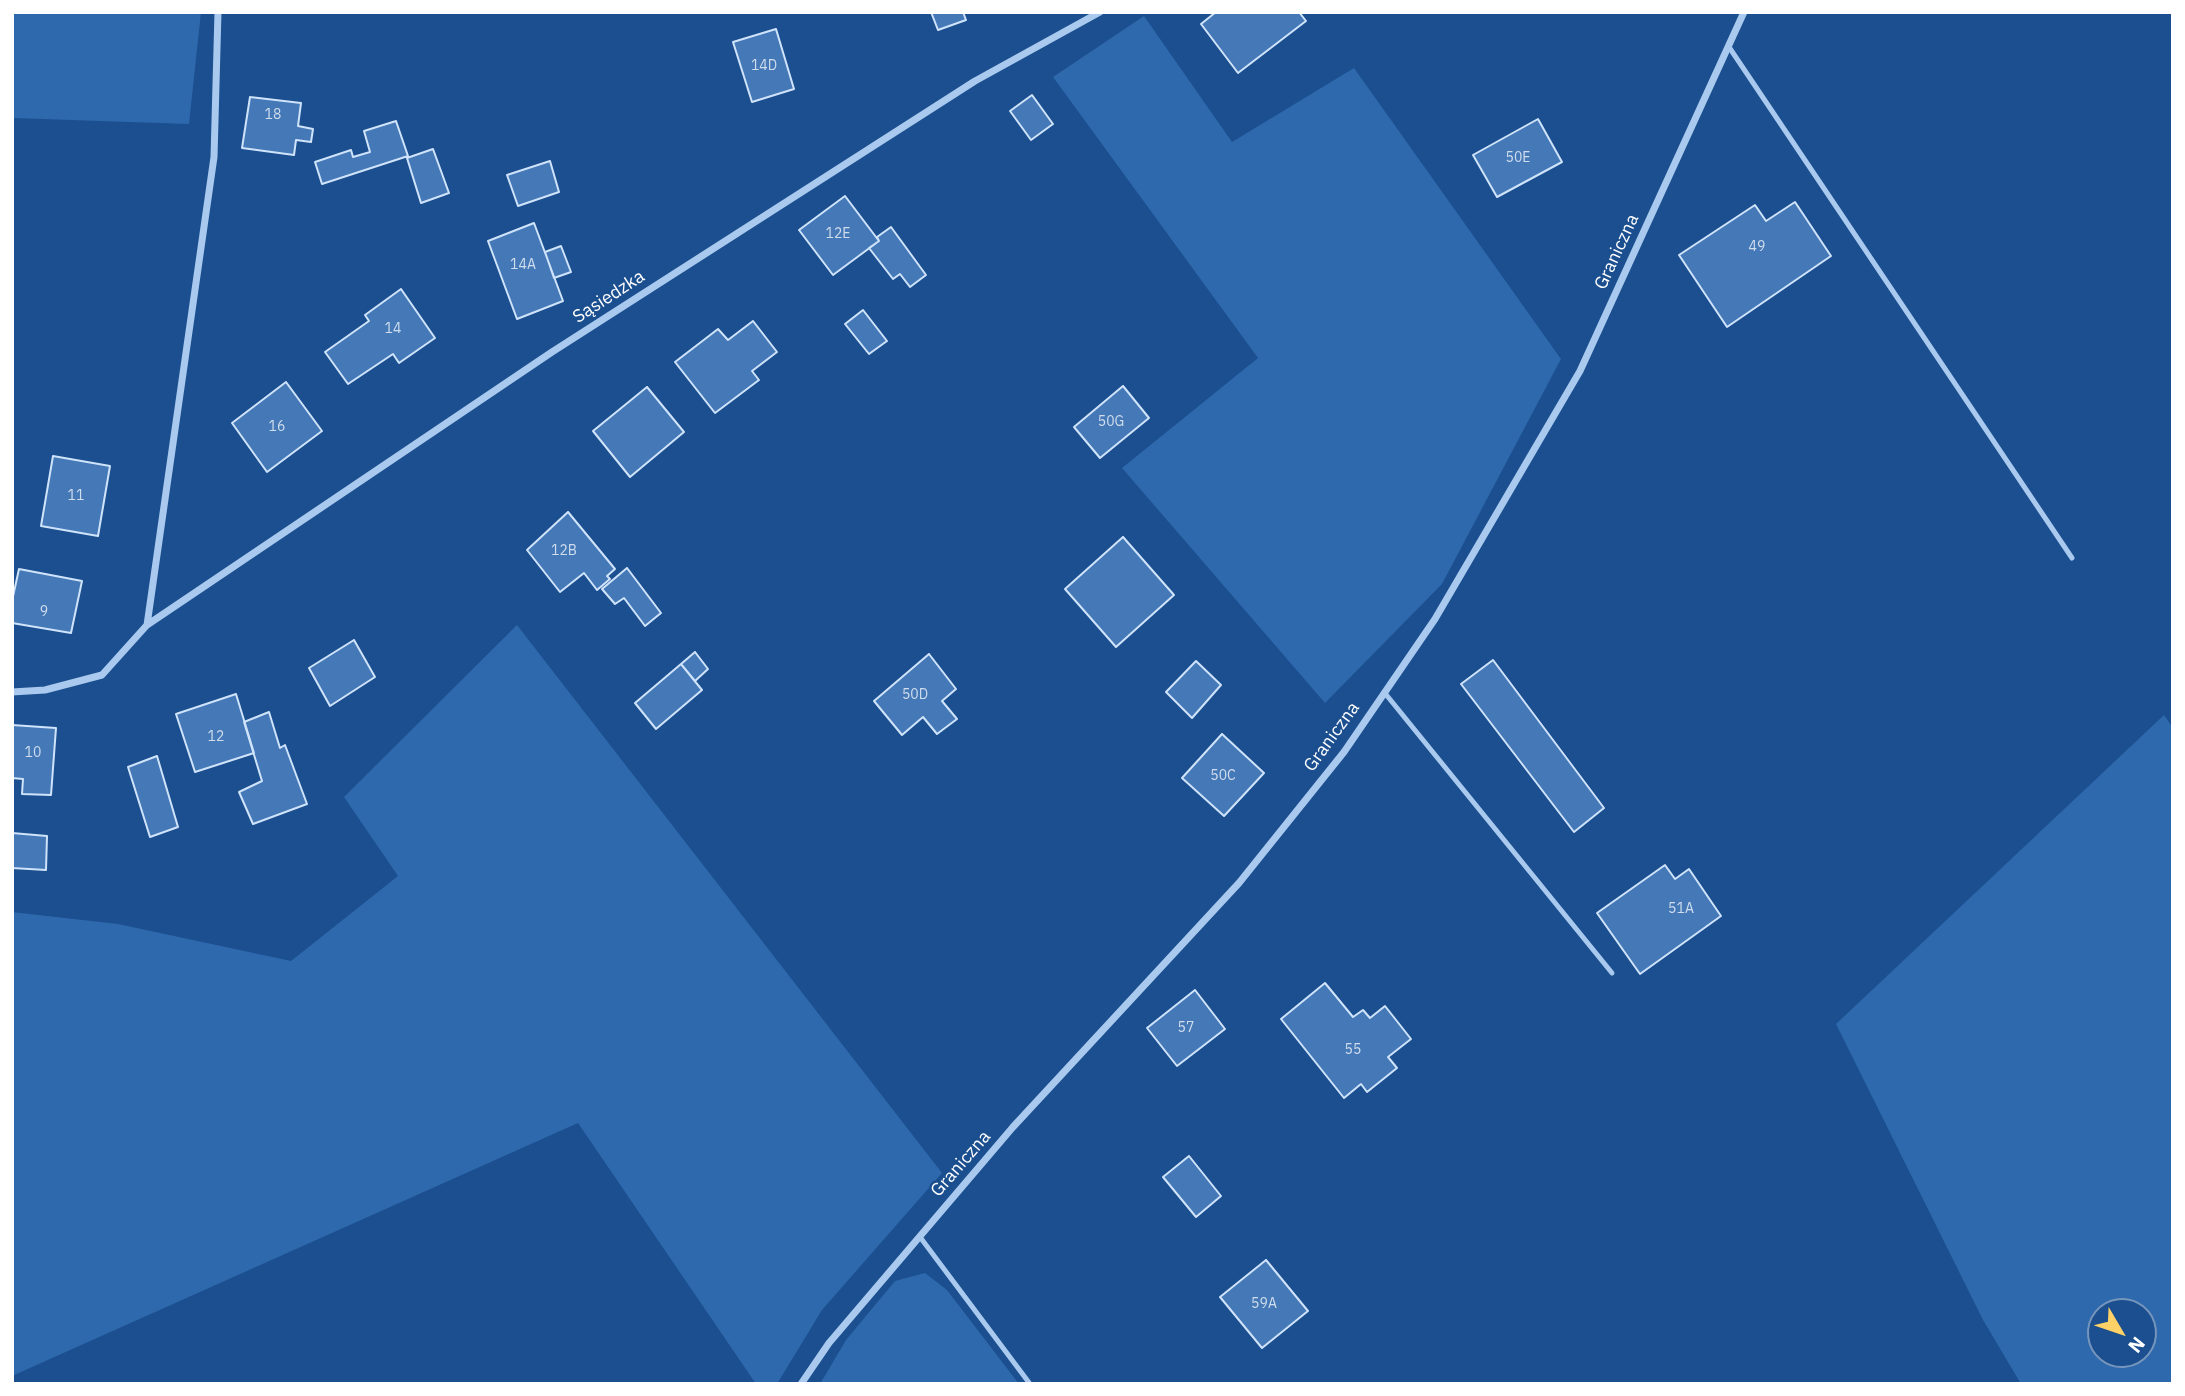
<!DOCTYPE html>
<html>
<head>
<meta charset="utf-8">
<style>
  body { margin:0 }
  #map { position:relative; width:2185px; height:1396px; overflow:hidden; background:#1b4f8f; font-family:"IBM Plex Sans",sans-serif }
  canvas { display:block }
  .frame { position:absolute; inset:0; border:14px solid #fff; pointer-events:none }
  .north { position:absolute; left:2087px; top:1298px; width:70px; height:70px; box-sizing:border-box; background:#1b4f8f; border:2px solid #7695bc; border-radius:50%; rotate:129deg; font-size:19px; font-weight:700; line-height:28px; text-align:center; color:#fff }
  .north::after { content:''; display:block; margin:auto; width:24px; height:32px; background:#ffd166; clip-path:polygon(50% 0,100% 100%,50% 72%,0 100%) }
</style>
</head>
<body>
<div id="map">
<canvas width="2185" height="1396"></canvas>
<div class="frame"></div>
<div class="north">N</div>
</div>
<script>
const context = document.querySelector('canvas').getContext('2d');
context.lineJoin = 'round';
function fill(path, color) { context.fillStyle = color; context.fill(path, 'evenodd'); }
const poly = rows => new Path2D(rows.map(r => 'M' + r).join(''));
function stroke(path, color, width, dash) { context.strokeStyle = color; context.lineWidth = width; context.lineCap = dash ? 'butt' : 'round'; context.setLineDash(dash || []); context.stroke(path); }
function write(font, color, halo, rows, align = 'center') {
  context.font = font + ' "IBM Plex Sans",sans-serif'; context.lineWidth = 5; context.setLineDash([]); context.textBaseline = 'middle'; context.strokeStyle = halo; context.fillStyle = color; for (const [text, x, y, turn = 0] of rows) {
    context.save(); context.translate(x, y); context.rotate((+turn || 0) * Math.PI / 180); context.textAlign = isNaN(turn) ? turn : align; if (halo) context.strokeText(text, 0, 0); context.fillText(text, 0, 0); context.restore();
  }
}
fill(poly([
  [12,12,201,12,189,124,12,118],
  [1144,16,1232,142,1354,68,1561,359,1442,584,1325,703,1122,468,1258,358,1053,77],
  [517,625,942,1173,822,1310,777,1384,756,1384,578,1123,12,1376,12,912,118,924,291,961,398,876,344,797],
  [2164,715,2173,728,2173,1384,2021,1384,1983,1320,1836,1024],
  [2143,1312,2143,1354,2101,1354,2101,1312],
  [925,1273,947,1290,1019,1384,820,1384,846,1340,895,1281]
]), '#2e69ad');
const building = poly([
  [931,12,963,12,966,20,938,30,931,12],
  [1216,12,1299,12,1306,21,1238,73,1201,24,1216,12],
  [776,29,794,89,752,102,733,42,776,29],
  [1032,95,1053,124,1031,140,1010,111,1032,95],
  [250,97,301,103,298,126,313,129,311,142,296,140,294,155,242,148,250,97],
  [1538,119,1562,162,1497,197,1473,155,1538,119],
  [396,121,408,156,322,184,315,162,351,150,353,157,370,152,364,131,396,121],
  [433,149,449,193,421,203,407,158,433,149],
  [550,161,559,192,518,206,507,175,550,161],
  [845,196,879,241,833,275,799,230,845,196],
  [1795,202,1831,256,1727,327,1679,255,1755,205,1766,221,1795,202],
  [534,223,563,301,517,319,488,241,534,223],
  [891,227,926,275,910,287,900,274,893,279,869,248,879,241,877,237,891,227],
  [561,246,571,272,554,278,545,252,561,246],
  [401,289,435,338,399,363,393,354,348,384,325,352,369,321,365,315,401,289],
  [863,310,887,341,869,354,845,324,863,310],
  [753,321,777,352,752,371,759,380,715,413,675,362,718,329,728,340,753,321],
  [286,382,322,431,267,472,232,423,286,382],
  [1123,386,1149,418,1100,458,1074,427,1123,386],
  [647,387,684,432,630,477,593,431,647,387],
  [53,456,110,466,98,536,41,526,53,456],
  [568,512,615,569,607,576,610,579,597,590,584,573,560,592,527,550,568,512],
  [1123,537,1174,595,1116,647,1065,589,1123,537],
  [627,568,661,613,645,626,624,598,615,604,602,589,627,568],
  [19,569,82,581,71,633,12,623,12,601,19,569],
  [354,640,375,677,330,706,309,668,354,640],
  [695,652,708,669,695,681,681,664,695,652],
  [929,654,956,689,942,701,957,719,937,734,923,717,902,735,874,701,929,654],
  [1493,660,1604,808,1574,832,1461,684,1493,660],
  [1196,661,1221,685,1192,718,1166,692,1196,661],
  [681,664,702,690,656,729,635,703,681,664],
  [236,694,254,753,195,772,176,714,236,694],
  [269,712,280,748,285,745,307,804,253,824,239,792,262,781,244,722,269,712],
  [12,725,56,728,51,795,22,794,23,779,12,778,12,725],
  [1222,734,1264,773,1224,816,1182,778,1222,734],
  [157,756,178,827,150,837,128,767,157,756],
  [12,833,47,836,46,870,12,868,12,833],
  [1665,865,1675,879,1689,869,1721,916,1640,974,1597,913,1665,865],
  [1325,983,1353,1017,1363,1010,1370,1018,1385,1006,1411,1039,1388,1057,1397,1068,1367,1092,1361,1084,1344,1098,1281,1019,1325,983],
  [1195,990,1225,1029,1177,1066,1147,1028,1195,990],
  [1189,1156,1221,1196,1196,1217,1163,1177,1189,1156],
  [1266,1260,1308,1311,1262,1348,1220,1297,1266,1260]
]);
fill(building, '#4478b7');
stroke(building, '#cfe3fa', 2);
stroke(poly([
  [1729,47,2072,558],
  [1384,692,1612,973],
  [920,1237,1030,1384]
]), '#a9c9ee', 5);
stroke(poly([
  [147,625,214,157,218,12],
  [12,692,45,690,102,675,147,625,552,352,975,81,1100,12],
  [801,1384,829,1343,1013,1127,1239,883,1344,752,1435,619,1580,371,1744,12]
]), '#a9c9ee', 7);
write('14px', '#d0dded', null, [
  ["14D",764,66],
  ["18",273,115],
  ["50E",1518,158],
  ["12E",838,234],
  ["49",1757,247],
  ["14A",523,265],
  ["14",393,329],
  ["50G",1111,422],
  ["16",277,427],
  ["11",76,496],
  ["12B",564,551],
  ["9",44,612],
  ["50D",915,695],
  ["12",216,737],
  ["10",33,753],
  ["50C",1223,776],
  ["51A",1681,909],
  ["57",1186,1028],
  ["55",1353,1050],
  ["59A",1264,1304]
]);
write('18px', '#fff', '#1b4f8f', [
  ["Graniczna",1617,252,-65],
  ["Sąsiedzka",609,297,-33],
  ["Graniczna",1332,737,-54],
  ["Graniczna",961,1164,-49]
]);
</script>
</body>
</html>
